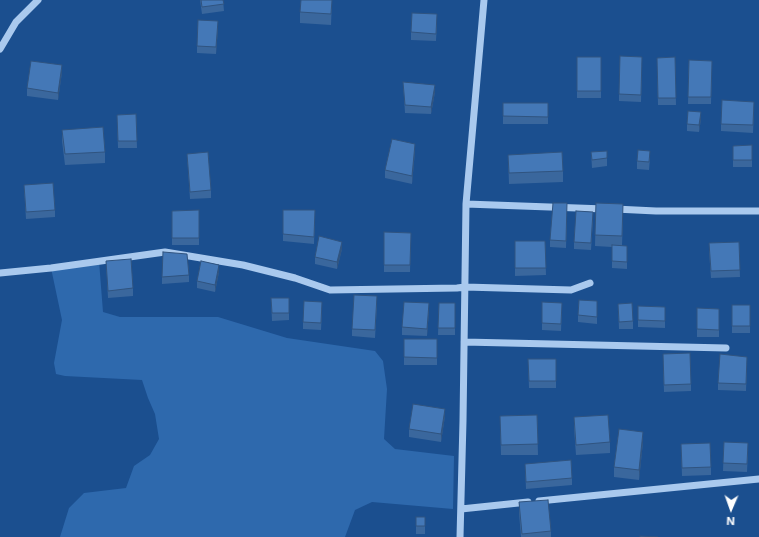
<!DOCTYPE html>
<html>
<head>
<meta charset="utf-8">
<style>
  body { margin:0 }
  #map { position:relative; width:759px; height:537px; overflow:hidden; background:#1b4f8f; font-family:Inter,sans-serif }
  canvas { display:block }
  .north { position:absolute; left:711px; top:489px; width:40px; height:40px; -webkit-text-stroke:3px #1b4f8f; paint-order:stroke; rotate:182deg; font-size:11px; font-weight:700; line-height:16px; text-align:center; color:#fff }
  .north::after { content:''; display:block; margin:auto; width:14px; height:18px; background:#fff; clip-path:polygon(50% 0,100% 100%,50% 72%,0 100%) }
</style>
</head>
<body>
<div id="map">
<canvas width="759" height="537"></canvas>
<div class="north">N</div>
</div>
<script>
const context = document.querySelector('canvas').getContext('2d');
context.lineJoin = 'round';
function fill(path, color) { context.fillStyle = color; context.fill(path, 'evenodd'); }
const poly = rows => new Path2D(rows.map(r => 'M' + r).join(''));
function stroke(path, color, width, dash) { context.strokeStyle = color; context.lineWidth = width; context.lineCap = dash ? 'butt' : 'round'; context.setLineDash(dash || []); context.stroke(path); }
fill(poly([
  [99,261,103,312,120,317,218,317,287,338,375,351,383,361,387,389,384,439,395,449,454,456,453,509,372,502,355,510,345,537,60,537,69,508,84,493,126,488,134,466,150,455,159,439,155,414,148,398,142,380,65,376,56,374,54,363,62,320,51,268]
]), '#2e69ad');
stroke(poly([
  [0,49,16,22,38,0],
  [466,204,605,209],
  [615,209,656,211,759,211],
  [0,273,51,268,165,252,243,265,295,278,330,290,457,288,465,287,571,290,590,283],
  [464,342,726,348],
  [539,501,759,479],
  [461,509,528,502],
  [460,537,463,421,466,204,484,0]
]), '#a9c9ee', 7);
fill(poly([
  [200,0,223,0,224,11,202,14],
  [332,0,331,25,300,23,300,12],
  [437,22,436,41,411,40,411,32],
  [218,28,216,54,197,53,197,46],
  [577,57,601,57,601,98,577,98],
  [675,57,676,105,658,105,657,58],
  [689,60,712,61,711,104,688,104],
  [642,65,641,102,619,101,619,94],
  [62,72,58,100,27,96,27,88],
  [403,82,435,92,431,114,405,113],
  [503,103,548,103,548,124,503,124],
  [754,109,753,133,721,131,721,124],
  [136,114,137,148,118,148,117,115],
  [701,119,699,132,687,131,687,124],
  [62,130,105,152,105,163,65,165,62,141],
  [752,145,752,167,733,167,733,146],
  [415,151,412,184,385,178,385,170],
  [591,152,607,158,607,166,592,168],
  [187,154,211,190,211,198,190,199],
  [508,155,563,171,563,182,509,184],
  [650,158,649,170,637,169,637,161],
  [24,185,55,210,55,217,26,219],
  [596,203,623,215,622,246,627,246,627,269,612,268,612,247,595,246],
  [199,210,199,245,172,245,172,211],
  [283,210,315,210,314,244,283,241],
  [567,210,566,248,550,247,550,240],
  [593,219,591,250,574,249,574,242],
  [384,232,411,233,410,272,384,272],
  [515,241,545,241,546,275,515,276],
  [739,242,740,277,711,278,709,251],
  [342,249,337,269,315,264,315,257],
  [106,261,133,288,133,296,108,298],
  [219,272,215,292,197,288,197,281],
  [189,275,189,282,162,284,162,277],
  [271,298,289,298,289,320,272,321],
  [597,301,597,324,578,322,578,315],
  [439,303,455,303,455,335,438,335],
  [562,303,561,331,542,330,542,323],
  [377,304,375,338,352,336,352,329],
  [618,304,633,321,633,329,619,329],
  [732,305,750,305,750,333,732,333],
  [638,306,665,307,665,328,638,327],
  [697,308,719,309,719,337,697,337],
  [322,309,321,330,303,329,303,322],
  [429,311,427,336,402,335,402,327],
  [404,339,437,339,437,365,404,365],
  [528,359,556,359,556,388,529,388],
  [663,362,691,384,691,391,664,392],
  [747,364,746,391,718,390,718,383],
  [537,415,538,455,501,455,500,416],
  [445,416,441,442,409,437,409,429],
  [574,417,610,442,610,453,576,455,574,428],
  [643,442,639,480,614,477,614,467],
  [724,442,748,450,747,472,723,471],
  [681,444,711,467,711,475,682,476],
  [525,464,572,478,572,485,526,489],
  [519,502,551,531,551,537,521,537,519,513],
  [416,517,425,517,425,534,416,534]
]), '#3a679d');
fill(poly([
  [218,21,218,28,216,54,216,47],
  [62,65,62,72,58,100,58,93],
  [435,85,435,92,431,114,431,107],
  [701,112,701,119,699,132,699,125],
  [415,144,415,151,412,184,412,176],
  [342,242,342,249,337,269,337,262],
  [219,265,219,272,215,292,215,285],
  [429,303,429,311,427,336,427,329],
  [445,409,445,416,441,442,441,434],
  [643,432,643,442,639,480,639,470]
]), '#305480');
const building = poly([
  [201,0,223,0,224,4,202,7,201,0],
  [301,0,332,0,331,14,300,12,301,0],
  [412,13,437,14,436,34,411,32,412,13],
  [198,20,218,21,216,47,197,46,198,20],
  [620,56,642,57,641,95,619,94,620,56],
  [577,57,601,57,601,91,577,91,577,57],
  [675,57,676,98,658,98,657,58,675,57],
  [689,60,712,61,711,97,688,97,689,60],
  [31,61,62,65,58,93,27,88,31,61],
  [403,82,435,85,431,107,405,105,403,82],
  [722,100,754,102,753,125,721,124,722,100],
  [503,103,548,103,548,117,503,116,503,103],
  [688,111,701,112,699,125,687,124,688,111],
  [136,114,137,141,118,141,117,115,136,114],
  [103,127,105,152,65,154,62,130,103,127],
  [392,139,415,144,412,176,385,170,392,139],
  [752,145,752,160,733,160,733,146,752,145],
  [638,150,650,151,649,162,637,161,638,150],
  [607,151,607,158,592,160,591,152,607,151],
  [208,152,211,190,190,192,187,154,208,152],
  [562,152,563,171,509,173,508,155,562,152],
  [53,183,55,210,26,212,24,185,53,183],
  [553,203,567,203,566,241,550,240,553,203],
  [596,203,623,204,622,236,595,235,596,203],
  [199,210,199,238,172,238,172,211,199,210],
  [283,210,315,210,314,237,283,234,283,210],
  [576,211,593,212,591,243,574,242,576,211],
  [384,232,411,233,410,265,384,265,384,232],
  [319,236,342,242,337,262,315,257,319,236],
  [515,241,545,241,546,268,515,268,515,241],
  [739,242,740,270,711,271,709,243,739,242],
  [612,245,627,246,627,262,612,261,612,245],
  [163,252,187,254,189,275,162,277,163,252],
  [131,259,133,288,108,291,106,261,131,259],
  [201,261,219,265,215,285,197,281,201,261],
  [354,295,377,296,375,330,352,329,354,295],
  [271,298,289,298,289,313,272,313,271,298],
  [579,300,597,301,597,317,578,315,579,300],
  [304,301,322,302,321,323,303,322,304,301],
  [404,302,429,303,427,329,402,327,404,302],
  [542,302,562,303,561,324,542,323,542,302],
  [439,303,455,303,455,328,438,328,439,303],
  [632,303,633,321,619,322,618,304,632,303],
  [732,305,750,305,750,326,732,326,732,305],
  [638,306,665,307,665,321,638,320,638,306],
  [697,308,719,309,719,330,697,329,697,308],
  [404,339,437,339,437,358,404,357,404,339],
  [690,353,691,384,664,385,663,354,690,353],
  [720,354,747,357,746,384,718,383,720,354],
  [528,359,556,359,556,381,529,381,528,359],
  [413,404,445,409,441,434,409,429,413,404],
  [537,415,538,444,501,445,500,416,537,415],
  [608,415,610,442,576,445,574,417,608,415],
  [619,429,643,432,639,470,614,467,619,429],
  [724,442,748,443,747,464,723,463,724,442],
  [710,443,711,467,682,468,681,444,710,443],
  [571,460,572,478,526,482,525,464,571,460],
  [548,500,551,531,522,534,519,502,548,500],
  [416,517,425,517,425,526,416,526,416,517],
  [640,536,658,537,640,537,640,536]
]);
fill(building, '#4478b7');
stroke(building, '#305480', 1);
</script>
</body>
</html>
